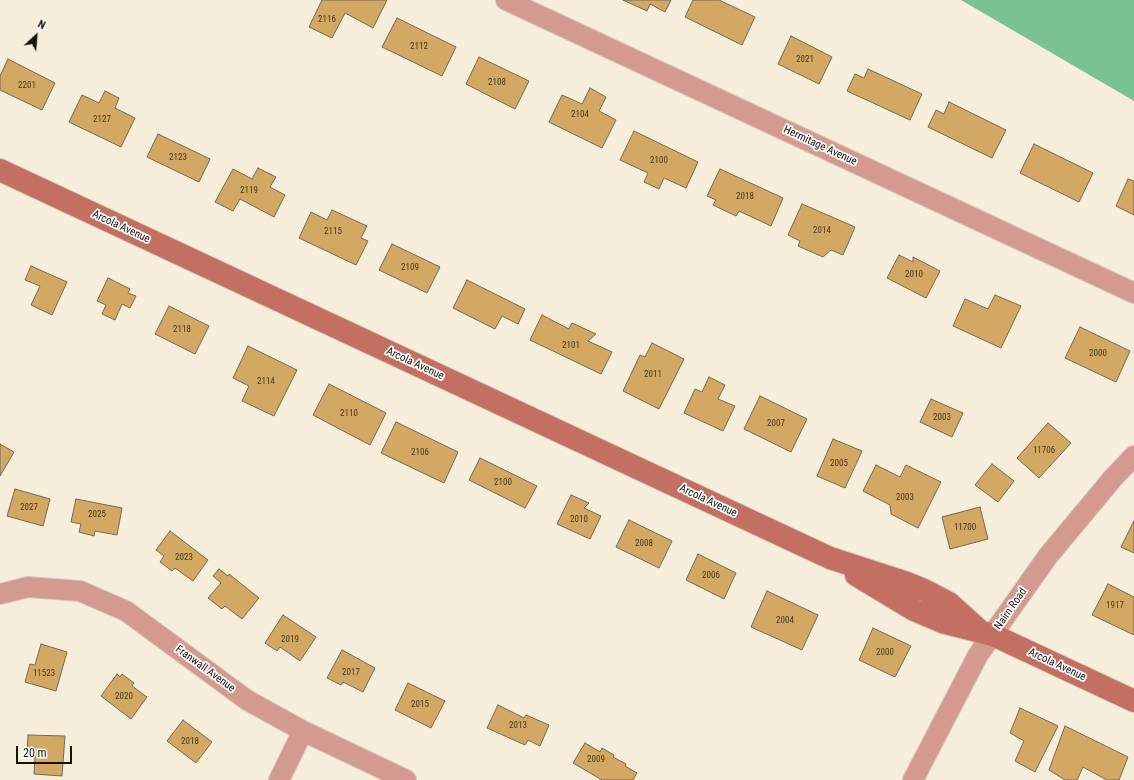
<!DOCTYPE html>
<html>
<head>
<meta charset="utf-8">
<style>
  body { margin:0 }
  #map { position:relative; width:1134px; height:780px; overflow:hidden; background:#f6edda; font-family:"Roboto Condensed",sans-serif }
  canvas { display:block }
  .north { position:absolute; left:16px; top:16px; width:40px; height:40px; -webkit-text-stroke:3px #fff; paint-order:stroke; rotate:26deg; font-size:11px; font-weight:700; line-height:16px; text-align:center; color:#15120b }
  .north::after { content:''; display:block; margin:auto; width:14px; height:18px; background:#15120b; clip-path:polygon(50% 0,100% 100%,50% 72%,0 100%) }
  .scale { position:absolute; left:16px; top:746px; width:56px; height:18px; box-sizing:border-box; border:2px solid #15120b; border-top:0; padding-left:5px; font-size:12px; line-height:14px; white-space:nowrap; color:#15120b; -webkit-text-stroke:3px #fff; paint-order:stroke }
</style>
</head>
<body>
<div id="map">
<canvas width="1134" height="780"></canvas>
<div class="north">N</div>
<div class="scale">20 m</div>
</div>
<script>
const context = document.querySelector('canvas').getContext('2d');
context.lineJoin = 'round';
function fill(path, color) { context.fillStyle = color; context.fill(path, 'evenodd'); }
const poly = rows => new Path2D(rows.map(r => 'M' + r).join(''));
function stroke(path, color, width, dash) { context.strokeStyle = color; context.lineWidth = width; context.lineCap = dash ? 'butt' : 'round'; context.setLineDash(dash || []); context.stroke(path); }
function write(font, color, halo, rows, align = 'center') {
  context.font = font + ' "Roboto Condensed",sans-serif'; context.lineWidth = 3.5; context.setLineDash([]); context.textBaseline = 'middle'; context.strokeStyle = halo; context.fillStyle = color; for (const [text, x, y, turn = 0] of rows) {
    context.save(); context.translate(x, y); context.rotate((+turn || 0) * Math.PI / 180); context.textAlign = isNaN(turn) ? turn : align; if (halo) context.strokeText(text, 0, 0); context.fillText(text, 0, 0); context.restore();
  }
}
fill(poly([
  [961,0,1134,0,1134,101]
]), '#7ac292');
const building = poly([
  [322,0,387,0,373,28,345,13,332,38,309,27,322,0],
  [623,0,671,0,665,12,650,4,647,11,623,0],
  [693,0,719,0,755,17,742,45,685,17,693,0],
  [397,18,456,47,442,76,382,47,397,18],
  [791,36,832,57,819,84,778,64,791,36],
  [479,57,529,81,515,109,466,84,479,57],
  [8,59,55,83,42,110,0,90,0,76,8,59],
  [868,69,922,94,910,120,847,91,855,74,864,78,868,69],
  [590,88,606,97,599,111,616,120,602,148,549,122,562,95,582,104,590,88],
  [105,91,119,98,115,108,135,118,121,147,69,122,82,95,99,103,105,91],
  [949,102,1006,130,992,158,928,127,936,110,944,114,949,102],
  [634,131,698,162,686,188,664,178,659,189,644,182,648,173,620,160,634,131],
  [158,134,210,159,199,182,147,157,158,134],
  [1034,144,1093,173,1079,202,1020,173,1034,144],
  [258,168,276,177,270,187,285,195,274,217,240,199,233,211,215,202,233,169,252,179,258,168],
  [720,169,783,198,771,226,739,211,736,216,713,205,716,200,707,196,720,169],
  [1128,179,1134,181,1134,215,1116,206,1128,179],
  [802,204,855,227,843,255,831,250,823,257,798,246,800,241,788,235,802,204],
  [332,210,367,226,361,238,368,241,356,265,299,238,311,212,327,220,332,210],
  [392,244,440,267,427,293,379,270,392,244],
  [899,255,913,262,913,257,940,271,926,298,887,278,899,255],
  [31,266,67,282,52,315,31,305,40,286,25,280,31,266],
  [108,278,130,289,128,293,136,296,130,308,122,304,115,320,102,314,106,305,97,301,108,278],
  [467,280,525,309,518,324,502,316,495,329,453,308,467,280],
  [995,295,1021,306,1001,348,953,326,965,299,988,309,995,295],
  [169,306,209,326,195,354,155,334,169,306],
  [542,315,569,329,572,323,596,334,588,341,612,352,601,374,530,340,542,315],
  [1080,327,1130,351,1116,382,1065,358,1080,327],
  [652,343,684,359,659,409,623,391,640,355,645,357,652,343],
  [248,346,297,370,274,416,242,401,249,386,233,378,248,346],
  [709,377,725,385,718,399,735,406,723,431,684,413,695,389,702,392,709,377],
  [329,384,386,413,370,445,313,415,329,384],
  [760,396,807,419,791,452,744,429,760,396],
  [931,399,963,413,952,437,920,422,931,399],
  [396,422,458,452,444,483,381,453,396,422],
  [1048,423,1071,443,1039,478,1017,458,1048,423],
  [833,439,862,451,845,488,817,476,833,439],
  [0,444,14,452,0,476,0,444],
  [480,458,537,486,525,508,469,480,480,458],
  [992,464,1014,481,998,502,975,485,992,464],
  [876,465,900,477,906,465,941,482,918,528,891,514,890,505,863,491,876,465],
  [15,489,50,499,43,526,7,516,15,489],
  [571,495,589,503,584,508,601,516,590,539,557,524,571,495],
  [76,499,122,508,117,535,95,531,94,536,79,532,81,524,71,522,76,499],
  [980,507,988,539,950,549,942,517,980,507],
  [629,520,672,541,659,568,616,547,629,520],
  [1134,521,1134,553,1121,547,1134,521],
  [170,531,208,560,193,581,175,568,172,571,160,562,164,556,156,550,170,531],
  [698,554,736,573,724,599,686,580,698,554],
  [219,569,228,576,229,574,259,598,242,619,225,606,222,609,208,598,221,583,213,576,219,569],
  [1108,584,1134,597,1134,635,1092,615,1108,584],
  [767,591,818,615,802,650,751,627,767,591],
  [283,615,316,637,300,661,280,647,277,651,265,643,283,615],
  [873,628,911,646,895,677,859,660,873,628],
  [41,644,67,652,56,691,25,682,30,664,35,665,41,644],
  [342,650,375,668,363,692,343,682,341,685,327,678,342,650],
  [117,674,120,677,122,674,134,683,132,686,147,697,131,719,101,696,117,674],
  [408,683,445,701,431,728,395,710,408,683],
  [498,705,524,718,526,715,549,725,540,746,528,740,525,745,487,728,498,705],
  [1020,708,1058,726,1035,772,1015,761,1024,741,1010,733,1020,708],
  [183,720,212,742,196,763,167,741,183,720],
  [1065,726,1128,757,1119,780,1107,780,1083,767,1077,780,1065,780,1049,770,1065,726],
  [28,735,65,736,62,776,34,774,35,756,27,756,28,735],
  [585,743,600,752,602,748,614,755,613,757,626,764,625,766,637,773,633,780,602,780,573,763,585,743]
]);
fill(building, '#d3a863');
stroke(building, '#726858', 1);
const street = poly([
  [506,0,1134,293],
  [0,594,28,587,80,591,126,611,247,700,303,731,406,780],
  [279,780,303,731],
  [913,780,978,655,1048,556,1113,478,1134,456]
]);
const secondary = poly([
  [0,170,830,558,907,583,924,590,949,603,980,631],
  [856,575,914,610,942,622,993,635,1134,701]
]);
stroke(street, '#d2cab9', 22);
stroke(secondary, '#d2cab9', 24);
stroke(street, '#d49a8f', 20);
stroke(secondary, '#c36f61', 22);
write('9px', '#443821', null, [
  ["2116",327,20],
  ["2112",419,47],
  ["2021",805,60],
  ["2108",497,83],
  ["2201",27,86],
  ["2104",580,115],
  ["2127",102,120],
  ["2123",178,158],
  ["2100",659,161],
  ["2119",249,191],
  ["2018",745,197],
  ["2014",822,231],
  ["2115",333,232],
  ["2109",410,268],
  ["2010",914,275],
  ["2118",182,330],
  ["2101",571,346],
  ["2000",1098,354],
  ["2011",653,375],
  ["2114",266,382],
  ["2110",349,414],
  ["2003",942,418],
  ["2007",776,424],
  ["11706",1044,451],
  ["2106",420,453],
  ["2005",839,464],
  ["2100",503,483],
  ["2003",905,498],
  ["2027",29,508],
  ["2025",97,515],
  ["2010",579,520],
  ["11700",965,528],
  ["2008",644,544],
  ["2023",184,558],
  ["2006",711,576],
  ["1917",1115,606],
  ["2004",785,621],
  ["2019",290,640],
  ["2000",885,653],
  ["2017",351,673],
  ["11523",44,674],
  ["2020",124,697],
  ["2015",420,705],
  ["2013",518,726],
  ["2018",190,742],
  ["2009",596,760]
]);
write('11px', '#15120b', '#fff', [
  ["Hermitage Avenue",820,146,25],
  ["Arcola Avenue",121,227,25],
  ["Arcola Avenue",415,364,25],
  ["Arcola Avenue",708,501,25],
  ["Nairn Road",1011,609,-55],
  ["Arcola Avenue",1057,665,25],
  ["Franwall Avenue",205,669,36]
]);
</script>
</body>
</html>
